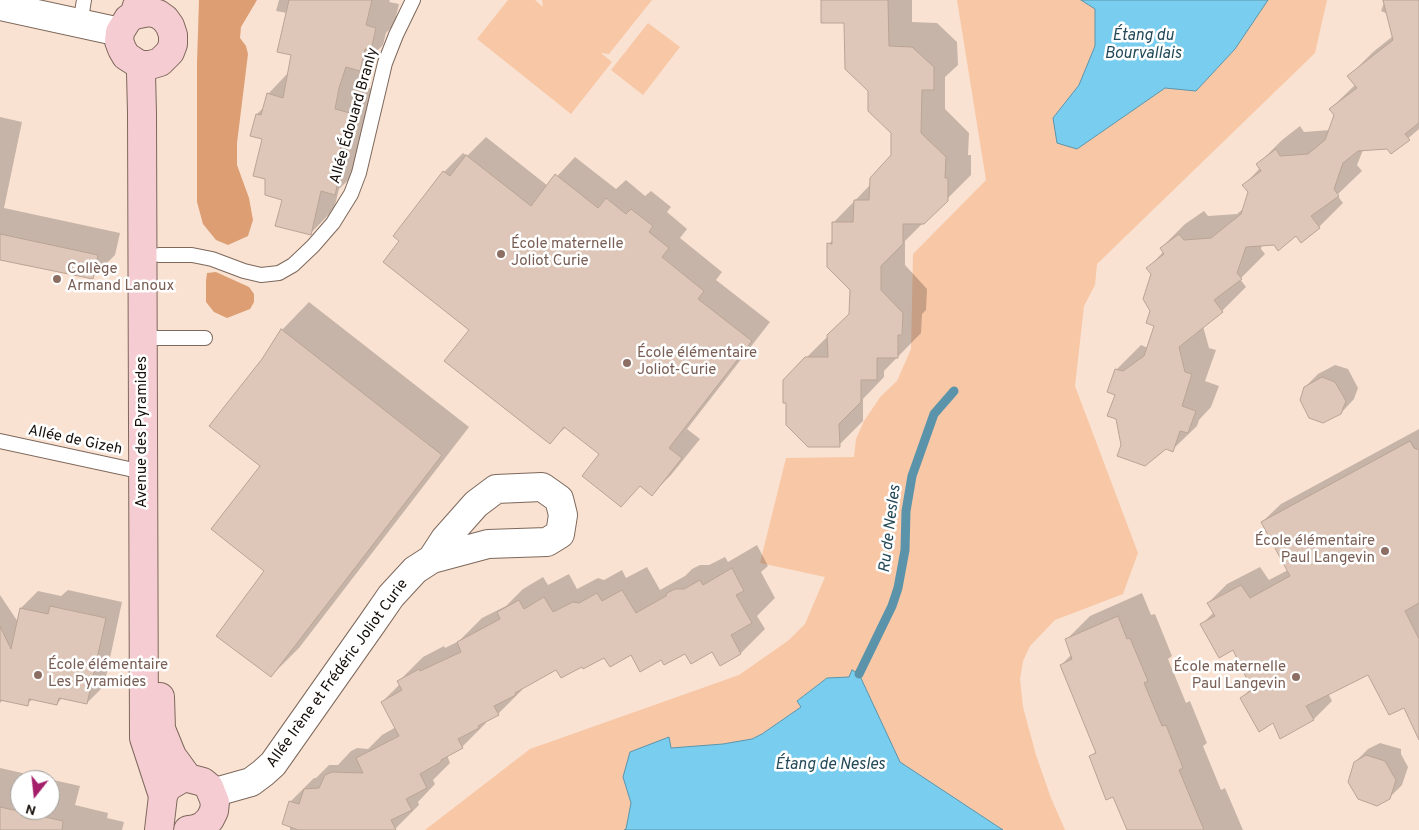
<!DOCTYPE html>
<html>
<head>
<meta charset="utf-8">
<style>
  body { margin:0 }
  #map { position:relative; width:1419px; height:830px; overflow:hidden; background:#f9e2d2; font-family:Overpass,sans-serif }
  canvas { display:block }
  .north { position:absolute; left:10px; top:770px; width:50px; height:50px; box-sizing:border-box; background:#fff; border:1px solid #a19f9d; border-radius:50%; rotate:196deg; font-size:14px; font-weight:700; line-height:20px; text-align:center; color:#150e09 }
  .north::after { content:''; display:block; margin:auto; width:18px; height:22px; background:#a41e69; clip-path:polygon(50% 0,100% 100%,50% 72%,0 100%) }
</style>
</head>
<body>
<div id="map">
<canvas width="1419" height="830"></canvas>
<div class="north">N</div>
</div>
<script>
const context = document.querySelector('canvas').getContext('2d');
context.lineJoin = 'round';
function fill(path, color) { context.fillStyle = color; context.fill(path, 'evenodd'); }
const poly = rows => new Path2D(rows.map(r => 'M' + r).join(''));
function stroke(path, color, width, dash) { context.strokeStyle = color; context.lineWidth = width; context.lineCap = dash ? 'butt' : 'round'; context.setLineDash(dash || []); context.stroke(path); }
function write(font, color, halo, rows, align = 'center') {
  context.font = font + ' Overpass,sans-serif'; context.lineWidth = 5; context.setLineDash([]); context.textBaseline = 'middle'; context.strokeStyle = halo; context.fillStyle = color; for (const [text, x, y, turn = 0] of rows) {
    context.save(); context.translate(x, y); context.rotate((+turn || 0) * Math.PI / 180); context.textAlign = isNaN(turn) ? turn : align; if (halo) context.strokeText(text, 0, 0); context.fillText(text, 0, 0); context.restore();
  }
}
fill(poly([
  [508,0,535,0,543,7,542,0,652,0,609,54,601,53,612,62,571,114,477,39],
  [957,0,1081,0,1095,9,1095,46,1079,85,1053,118,1077,149,1165,88,1196,91,1235,49,1268,0,1327,0,1315,53,1097,264,1095,285,1084,306,1075,386,1138,553,1123,594,1055,620,1030,646,1023,661,1020,679,1023,707,1036,755,1051,798,1065,830,1003,830,899,762,886,734,849,677,827,678,797,701,801,707,762,734,752,739,723,744,671,748,669,737,623,777,631,803,626,829,624,830,425,830,530,749,739,675,789,640,805,624,825,577,760,563,786,458,854,457,856,439,864,421,881,396,897,381,911,349,913,254,986,180],
  [648,23,680,47,643,95,611,70]
]), '#f8c7a6');
fill(poly([
  [199,0,257,0,241,27,240,38,246,46,248,54,237,143,237,165,249,198,253,220,248,236,228,245,216,240,203,224,197,202,197,63],
  [216,272,249,287,254,294,254,302,250,309,227,318,214,312,206,302,206,281,207,273]
]), '#dc9e72');
const water = poly([
  [1081,0,1268,0,1235,49,1196,91,1165,88,1077,149,1057,143,1053,118,1079,85,1095,46,1095,9,1081,0],
  [852,670,859,674,900,762,1003,830,624,830,626,829,631,803,623,777,630,752,669,737,671,748,723,744,752,739,762,734,801,707,797,701,827,678,849,677,852,670]
]);
fill(water, '#79ceef');
stroke(water, '#5b94aa', 1);
fill(poly([
  [279,0,390,0,389,2,399,4,394,25,386,33,383,45,361,67,358,85,373,89,359,170,339,189,334,209,311,233,283,199,257,114,264,107,268,94,289,72,293,54,287,13,276,11],
  [819,0,912,0,912,22,937,23,957,42,958,65,945,77,945,109,969,133,968,155,971,155,971,175,905,241,905,265,927,289,926,310,922,314,921,333,884,371,884,377,863,399,863,421,839,445,806,358,850,314,851,290,829,244,833,239,834,222,871,184,892,156,892,132,869,90,845,22,822,0],
  [1385,0,1419,0,1419,129,1391,153,1388,148,1363,150,1357,165,1362,171,1337,195,1343,203,1319,227,1274,244,1262,245,1261,249,1265,254,1240,279,1246,287,1222,311,1203,326,1209,348,1216,350,1205,381,1219,386,1211,407,1199,420,1197,426,1172,450,1166,448,1123,445,1117,394,1116,370,1141,345,1148,348,1156,326,1151,311,1153,274,1148,268,1164,251,1161,248,1185,224,1204,211,1208,216,1237,214,1244,208,1249,192,1244,185,1260,168,1258,164,1282,140,1300,126,1304,132,1330,130,1335,115,1330,109,1356,84,1349,76,1373,52,1393,36,1388,14,1381,11],
  [0,117,22,122,4,208,120,233,115,255,92,278,0,259],
  [486,137,548,186,575,157,616,189,626,180,645,196,651,191,671,207,667,212,687,229,680,238,722,272,716,280,770,322,687,429,700,439,671,475,652,494,641,485,621,505,601,454,566,427,550,442,470,330,401,241,444,172,463,153,467,156],
  [309,302,469,427,299,648,271,676,261,465,263,360,282,330],
  [1335,365,1348,369,1358,388,1354,399,1341,413,1305,387,1318,374],
  [1419,429,1419,715,1404,707,1368,673,1328,693,1332,701,1314,719,1273,722,1242,698,1252,687,1234,649,1202,624,1214,612,1208,603,1227,584,1260,567,1269,580,1288,570,1262,522,1281,504],
  [757,545,768,566,761,572,775,598,757,616,765,629,741,653,720,664,713,650,686,652,661,658,631,653,605,656,583,665,556,669,521,688,522,690,498,714,485,721,486,723,462,747,447,755,450,763,433,780,435,784,418,802,419,805,395,829,392,830,290,830,290,802,314,778,316,778,329,765,338,765,351,751,357,748,368,749,382,735,396,727,382,702,400,684,399,681,423,657,444,646,445,648,459,641,482,618,506,606,523,589,543,577,548,585,569,574,577,589,598,578,604,580,622,570,626,578,647,567,660,590,685,576,692,569,700,565,709,565,725,557,728,562],
  [68,590,122,602,104,686,87,703,63,697,57,704,33,699,27,704,4,699,0,703,0,595,18,622,21,608,38,591,61,596],
  [1142,593,1151,615,1155,614,1172,656,1168,659,1186,703,1190,701,1207,743,1203,746,1221,790,1225,788,1243,830,1128,830,1114,795,1090,757,1096,751,1061,665,1072,654,1066,640,1090,616],
  [1380,743,1401,749,1401,754,1408,767,1402,785,1389,798,1355,762,1368,749],
  [0,768,80,786,75,805,108,813,107,818,124,822,122,830,0,830],
  [20,780,50,780,50,810,20,810]
]), '#0003');
stroke(poly([
  [859,674,892,606,898,588,905,550,906,511,912,476,934,414,954,391]
]), '#5b94aa', 9);
const building = poly([
  [289,0,372,0,366,25,376,28,371,50,365,49,360,71,346,67,339,88,335,109,350,113,340,150,345,151,335,195,321,191,311,235,275,226,282,200,265,195,265,179,253,176,262,139,250,136,256,114,261,115,267,93,283,98,291,55,277,52,289,0],
  [821,0,888,0,889,46,912,47,934,67,934,90,922,90,921,133,946,157,945,178,948,178,948,201,924,224,903,224,903,244,881,266,881,290,903,313,902,335,898,335,898,358,877,358,877,380,861,380,861,402,839,424,840,447,808,447,786,425,786,403,783,403,783,380,805,357,828,357,827,335,849,314,850,290,827,267,827,243,832,244,832,222,853,222,854,200,869,200,870,178,891,155,891,133,868,111,868,91,845,69,844,23,821,23,821,0],
  [1383,0,1419,0,1419,123,1405,134,1410,140,1391,154,1387,149,1358,151,1343,163,1334,189,1339,196,1311,216,1320,228,1301,243,1296,236,1278,251,1274,245,1246,247,1237,273,1242,279,1214,300,1223,312,1179,347,1185,372,1192,374,1182,406,1196,411,1188,433,1180,431,1173,452,1166,449,1145,466,1117,456,1121,445,1116,419,1107,416,1115,395,1107,392,1115,369,1123,371,1144,356,1154,326,1146,323,1150,311,1143,299,1151,274,1146,268,1164,254,1160,248,1179,234,1184,240,1211,238,1241,214,1248,192,1242,185,1261,171,1256,164,1276,149,1280,156,1308,154,1325,140,1334,115,1329,109,1357,88,1347,76,1393,40,1383,0],
  [466,155,531,206,555,174,598,208,606,198,626,214,631,209,653,226,649,232,669,248,662,257,704,291,698,299,752,341,669,448,682,458,652,496,640,486,621,507,582,476,599,454,564,427,550,444,444,361,469,330,383,262,399,241,393,236,443,171,450,176,466,155],
  [0,234,98,255,93,279,0,260,0,234],
  [281,329,442,455,271,677,216,636,264,571,211,529,260,466,209,426,262,359,281,329],
  [1322,377,1335,382,1346,401,1341,414,1323,423,1309,418,1300,400,1304,387,1322,377],
  [1410,441,1414,448,1419,450,1419,603,1405,611,1419,639,1419,740,1404,708,1389,715,1368,675,1306,706,1314,720,1280,739,1273,723,1259,732,1240,698,1252,690,1233,650,1219,658,1200,624,1215,616,1207,603,1241,585,1250,598,1290,576,1261,522,1410,441],
  [732,568,744,591,736,595,752,623,731,635,741,654,720,666,712,652,691,664,685,654,664,665,661,660,640,672,631,655,610,667,604,658,583,669,582,667,561,678,556,670,515,693,516,695,494,706,499,715,478,726,479,728,458,739,463,748,441,760,441,762,420,774,427,788,406,799,412,810,391,820,396,830,298,830,282,824,289,801,299,804,304,789,319,788,325,775,332,772,363,773,356,758,399,736,381,702,402,690,397,681,419,669,420,671,461,652,457,642,500,619,497,612,519,600,524,609,544,597,553,612,573,602,579,603,597,593,602,601,622,590,636,613,666,596,667,593,675,589,684,589,700,580,703,585,732,568],
  [50,606,106,618,87,704,59,698,57,705,29,699,28,706,0,700,0,626,11,649,20,608,48,614,50,606],
  [1118,616,1127,639,1130,638,1148,681,1144,683,1162,726,1166,725,1183,768,1179,770,1204,830,1127,830,1113,797,1106,800,1089,756,1096,753,1060,665,1072,659,1065,639,1118,616],
  [1366,755,1385,761,1396,780,1390,799,1377,806,1358,799,1348,782,1354,762,1366,755],
  [0,807,63,821,62,830,0,830,0,807]
]);
fill(building, '#dec7b8');
stroke(building, '#b9a394', 1);
const service = poly([
  [80,24,84,0],
  [159,255,192,255,212,259,244,271,261,275,279,273,293,265,313,246,333,223,351,194,359,173,385,63,396,35,413,0],
  [142,338,205,338],
  [0,441,143,472]
]);
const minor = poly([
  [0,6,120,32],
  [212,793,251,782,263,773,273,764,373,622,391,596,415,570,432,559,488,544,547,542,560,534,563,515,559,499,542,487,496,489,476,504,445,539,432,559]
]);
const secondary = poly([
  [134,15,149,12,158,14,165,19,170,26,173,35,173,44,170,52,160,62,150,65,140,65,126,56,122,49,119,41,120,32,128,19,134,15,139,0],
  [140,65,141,73,142,113,144,738,163,796],
  [160,697,161,729,172,756,188,778],
  [159,830,163,796,167,787,181,779,188,778,203,782,209,787,215,802,214,811,210,819,203,826,195,829,188,830]
]);
stroke(service, '#7d685b', 16);
stroke(minor, '#7d685b', 30);
stroke(secondary, '#7d685b', 30);
stroke(service, '#fff', 14);
stroke(minor, '#fff', 28);
stroke(secondary, '#f5ccd2', 28);
for (const [x, y, r, color] of [
  [501,254,5,"#8d6e63"],
  [57,279,5,"#8d6e63"],
  [627,363,5,"#8d6e63"],
  [1385,551,5,"#8d6e63"],
  [38,675,5,"#8d6e63"],
  [1296,677,5,"#8d6e63"]
]) { const dot = new Path2D(); dot.arc(x, y, r, 0, 2 * Math.PI); context.fillStyle = color; context.fill(dot); stroke(dot, '#fff', 2); }
write('15px', '#150e09', '#fff', [
  ["Allée Édouard Branly",355,116,-74],
  ["Avenue des Pyramides",143,432,-90],
  ["Allée de Gizeh",75,441,12],
  ["Allée Irène et Frédéric Joliot Curie",338,674,-54]
]);
write('15px', '#785e54', '#fff', [
  ["École maternelle",511,245],
  ["Joliot Curie",511,262],
  ["Collège",67,270],
  ["Armand Lanoux",67,287],
  ["École élémentaire",637,354],
  ["Joliot-Curie",637,371],
  ["École élémentaire",1375,542,"right"],
  ["Paul Langevin",1375,559,"right"],
  ["École élémentaire",48,666],
  ["Les Pyramides",48,683],
  ["École maternelle",1286,668,"right"],
  ["Paul Langevin",1286,685,"right"]
], 'left');
write('italic 16px', '#234958', '#fff', [
  ["Étang du",1143,37],
  ["Bourvallais",1143,55],
  ["Ru de Nesles",891,529,-83],
  ["Étang de Nesles",830,766]
]);
</script>
</body>
</html>
